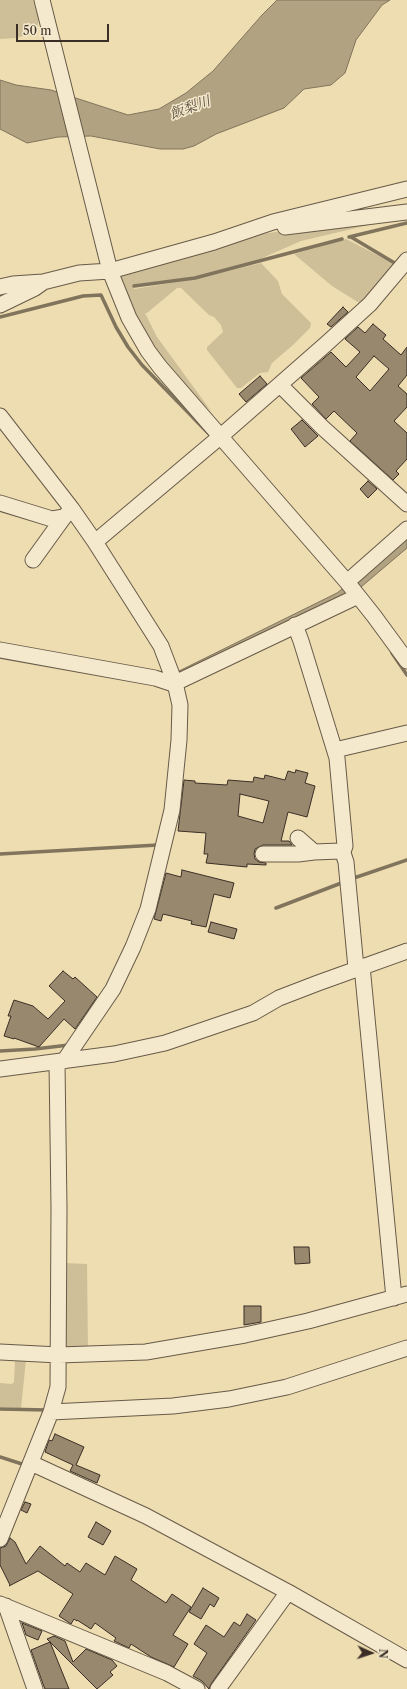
<!DOCTYPE html>
<html>
<head>
<meta charset="utf-8">
<style>
  body { margin:0 }
  #map { position:relative; width:407px; height:1689px; overflow:hidden; background:#eeddb0; font-family:"Libre Caslon Text",serif }
  canvas { display:block }
  .north { position:absolute; left:351px; top:1633px; width:40px; height:40px; -webkit-text-stroke:3px #f4e9cc; paint-order:stroke; rotate:93deg; font-size:11px; font-weight:700; line-height:16px; text-align:center; color:#3a2e27 }
  .north::after { content:''; display:block; margin:auto; width:14px; height:18px; background:#3a2e27; clip-path:polygon(50% 0,100% 100%,50% 72%,0 100%) }
  .scale { position:absolute; left:16px; top:24px; width:93px; height:18px; box-sizing:border-box; border:2px solid #3a2e27; border-top:0; padding-left:5px; font-size:12px; line-height:14px; white-space:nowrap; color:#3a2e27; -webkit-text-stroke:3px #f4e9cc; paint-order:stroke }
</style>
</head>
<body>
<div id="map">
<canvas width="407" height="1689"></canvas>
<div class="north">N</div>
<div class="scale">50 m</div>
</div>
<script>
const context = document.querySelector('canvas').getContext('2d');
context.lineJoin = 'round';
function fill(path, color) { context.fillStyle = color; context.fill(path, 'evenodd'); }
const poly = rows => new Path2D(rows.map(r => 'M' + r).join(''));
function stroke(path, color, width, dash) { context.strokeStyle = color; context.lineWidth = width; context.lineCap = dash ? 'butt' : 'round'; context.setLineDash(dash || []); context.stroke(path); }
function write(font, color, halo, rows, align = 'center') {
  context.font = font + ' "Libre Caslon Text","Noto Serif JP",serif'; context.lineWidth = 3; context.setLineDash([]); context.textBaseline = 'middle'; context.strokeStyle = halo; context.fillStyle = color; for (const [text, x, y, turn = 0] of rows) {
    context.save(); context.translate(x, y); context.rotate((+turn || 0) * Math.PI / 180); context.textAlign = isNaN(turn) ? turn : align; if (halo) context.strokeText(text, 0, 0); context.fillText(text, 0, 0); context.restore();
  }
}
fill(poly([
  [0,0,33,0,39,20,37,27,31,33,17,38,0,39],
  [407,213,407,216,301,241,260,259,194,277,134,285,134,289,196,279,261,263,278,281,282,294,311,323,310,328,293,345,272,363,268,372,260,373,241,388,237,388,207,350,207,347,223,332,221,325,214,317,209,315,181,288,177,288,147,313,145,313,157,337,211,411,198,400,152,344,142,329,120,280,124,274,255,235],
  [346,239,397,265,361,304,332,286,294,254],
  [64,1263,87,1264,88,1350,63,1350],
  [15,1360,26,1360,21,1408,0,1407,0,1383,12,1384,14,1382]
]), '#cfbf99');
const water = poly([
  [277,0,390,0,382,5,356,40,345,73,331,85,304,89,284,108,216,134,194,146,183,149,160,149,91,136,58,137,27,143,0,129,0,80,16,85,51,90,128,115,159,109,186,93,213,71,262,15,277,0],
  [407,538,407,548,361,587,350,595,179,676,177,672,337,593,407,538]
]);
fill(water, '#b1a281');
stroke(water, '#81745d', 1);
stroke(poly([
  [349,237,407,223],
  [351,237,398,265],
  [134,286,195,278,342,239],
  [0,317,83,296,101,295,116,327,128,347,142,365,210,435],
  [392,653,407,675],
  [0,854,158,845],
  [351,879,407,860],
  [276,908,344,882],
  [0,1051,35,1049,69,1045],
  [0,1409,47,1410],
  [0,1457,25,1465]
]), '#81745d', 3.5);
const building = poly([
  [343,307,348,312,331,327,327,324,343,307],
  [373,324,386,335,383,339,401,355,407,347,407,375,398,386,407,394,407,407,394,421,407,433,407,459,396,471,399,474,393,480,350,441,357,433,334,411,326,419,312,404,319,397,301,378,331,352,346,367,360,352,345,339,358,327,365,333,373,324],
  [374,356,389,369,370,391,356,377,374,356],
  [260,376,267,384,246,402,239,394,260,376],
  [302,420,318,436,305,447,291,429,302,420],
  [368,481,377,489,368,498,360,489,368,481],
  [296,770,308,773,305,783,315,786,307,817,288,812,281,841,289,841,292,845,263,845,255,849,254,854,255,859,259,862,266,863,266,865,247,864,247,867,206,863,208,854,204,854,206,833,178,831,184,780,195,781,195,783,227,785,228,780,253,782,254,777,264,779,265,775,285,780,288,771,295,773,296,770],
  [240,794,269,801,263,823,238,816,240,794],
  [182,870,234,883,230,898,214,894,206,927,191,924,192,921,163,914,161,921,154,919,166,873,181,877,182,870],
  [211,922,237,929,234,939,208,932,211,922],
  [63,971,73,979,75,977,97,997,75,1029,64,1019,39,1047,14,1038,14,1039,4,1036,11,1016,8,1016,14,1000,33,1006,48,1019,65,1001,49,986,63,971],
  [294,1247,309,1247,310,1263,295,1264,294,1247],
  [244,1306,261,1306,261,1322,244,1325,244,1306],
  [55,1434,84,1447,76,1465,100,1475,97,1483,70,1471,73,1465,45,1452,49,1440,52,1441,55,1434],
  [25,1502,31,1504,27,1513,21,1510,25,1502],
  [96,1522,111,1531,103,1545,88,1537,96,1522],
  [10,1538,15,1542,26,1564,40,1546,65,1566,67,1563,80,1572,86,1563,105,1575,115,1556,137,1569,131,1580,166,1603,172,1594,191,1607,173,1635,188,1644,174,1667,151,1657,131,1644,129,1648,114,1641,116,1638,95,1623,91,1629,77,1620,77,1621,74,1619,71,1624,59,1616,73,1594,38,1571,9,1586,10,1585,0,1565,0,1548,6,1546,10,1538],
  [203,1588,219,1598,214,1607,210,1604,201,1619,189,1612,203,1588],
  [247,1614,256,1620,211,1684,209,1689,202,1681,193,1676,207,1653,194,1644,206,1625,224,1637,234,1622,240,1626,247,1614],
  [22,1623,42,1631,38,1640,26,1635,22,1623],
  [54,1636,65,1641,73,1662,86,1649,112,1660,117,1666,110,1672,113,1675,97,1689,47,1639,54,1636],
  [50,1642,69,1689,45,1689,43,1684,31,1650,50,1642]
]);
fill(building, '#98896e');
stroke(building, '#3a2e27', 1);
const minor = poly([
  [42,0,110,271,129,318,148,351,160,367,347,582,374,616,407,661],
  [285,227,407,212],
  [0,287,13,284,43,282,79,273,110,271,214,242,273,222,407,189],
  [0,305,35,288,42,283],
  [280,385,322,427,407,504],
  [0,416,72,509,95,542,161,646,175,683,180,705,179,740,172,810,148,909,133,947,113,989,64,1061],
  [0,503,52,519,64,517,72,509],
  [95,542,221,436,326,344,370,304,407,260],
  [33,560,64,517],
  [347,582,407,529],
  [295,625,301,641,337,758,345,846,344,849,340,851],
  [0,650,155,678,173,684,358,596],
  [335,750,407,733],
  [298,838,314,852],
  [263,854,298,854,314,852,340,851,343,853,346,862,356,968],
  [362,966,394,1298],
  [0,1069,114,1054,165,1043,253,1013,279,998,318,983,407,951],
  [0,1352,59,1355,146,1352,245,1335,308,1321,407,1294],
  [51,1412,173,1406,229,1399,287,1387,407,1348],
  [31,1463,146,1516,288,1592,218,1689],
  [0,1539,51,1412,58,1387,59,1208,57,1063],
  [288,1592,407,1660],
  [0,1604,167,1673,197,1689],
  [6,1606,35,1689]
]);
stroke(minor, '#675a49', 17);
stroke(minor, '#f4e9cc', 15);
write('italic 14px', '#584b3e', '#f4e9cc', [
  ["飯梨川",190,108,-20]
]);
</script>
</body>
</html>
